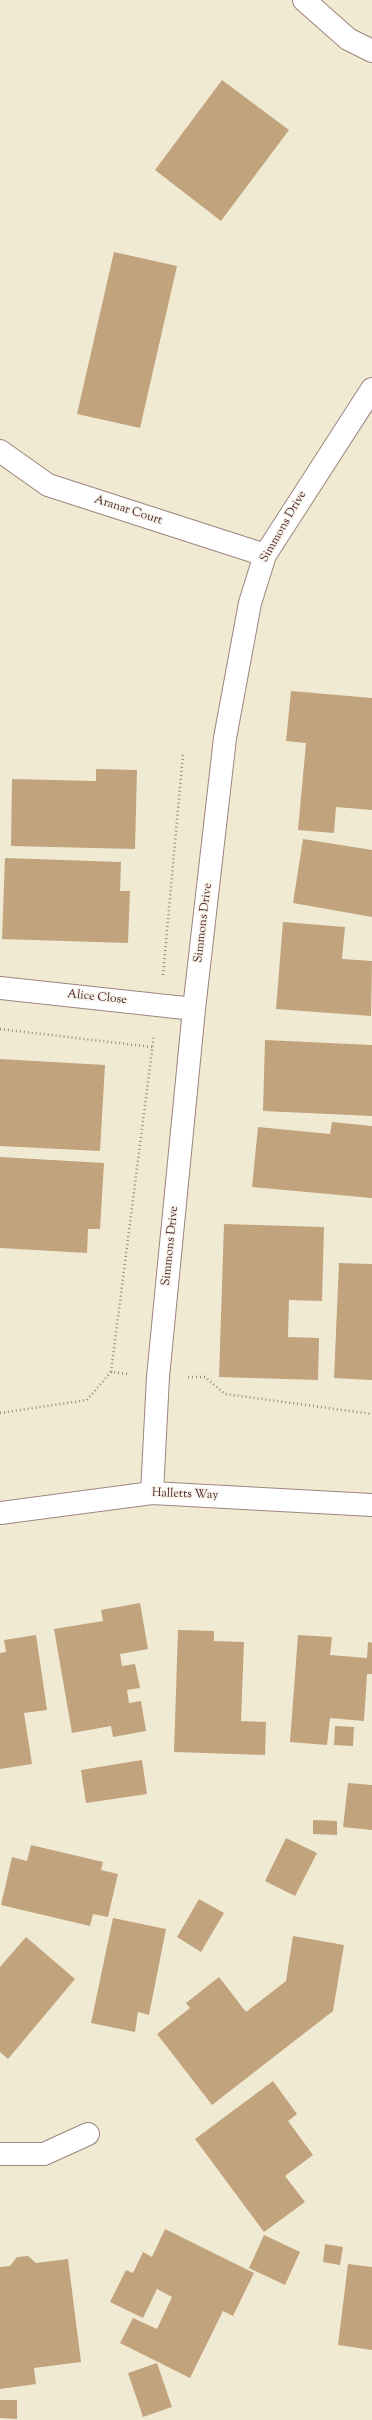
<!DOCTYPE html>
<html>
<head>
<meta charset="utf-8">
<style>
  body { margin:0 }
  canvas { display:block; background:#f1ead3 }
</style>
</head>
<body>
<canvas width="372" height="2420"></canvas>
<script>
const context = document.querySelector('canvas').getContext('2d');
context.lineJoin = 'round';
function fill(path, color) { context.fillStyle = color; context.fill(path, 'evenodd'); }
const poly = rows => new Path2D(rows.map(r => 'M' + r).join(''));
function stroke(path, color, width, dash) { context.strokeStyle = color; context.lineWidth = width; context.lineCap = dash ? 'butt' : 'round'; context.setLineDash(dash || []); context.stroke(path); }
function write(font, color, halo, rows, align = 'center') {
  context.font = font + ' "Sorts Mill Goudy",serif'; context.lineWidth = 3; context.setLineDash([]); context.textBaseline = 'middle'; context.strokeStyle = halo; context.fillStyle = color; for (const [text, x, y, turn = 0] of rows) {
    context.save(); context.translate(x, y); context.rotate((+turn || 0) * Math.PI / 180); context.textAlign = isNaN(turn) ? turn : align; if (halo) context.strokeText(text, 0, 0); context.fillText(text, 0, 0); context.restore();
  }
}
fill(poly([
  [222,80,289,130,221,221,155,170],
  [114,252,177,266,140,428,77,414],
  [291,691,372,698,372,810,336,807,334,833,298,830,306,743,286,741],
  [96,769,137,770,135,849,11,846,12,779,96,781],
  [303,839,372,850,372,917,293,903],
  [5,858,121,862,120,891,130,891,128,943,2,939],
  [283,922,345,927,342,959,372,961,371,1016,276,1009],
  [265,1040,372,1045,372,1116,263,1111],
  [0,1059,105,1065,100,1151,0,1146],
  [332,1122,372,1126,372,1198,252,1187,258,1127,330,1134],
  [0,1157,104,1163,100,1229,88,1229,87,1253,0,1248],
  [224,1224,324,1227,322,1301,289,1300,288,1337,319,1338,318,1380,219,1377],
  [339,1263,372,1264,372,1380,334,1378],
  [140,1603,148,1649,120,1654,122,1666,135,1664,140,1688,127,1690,129,1703,141,1701,146,1731,113,1737,111,1726,72,1733,54,1629,103,1621,101,1610],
  [178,1630,214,1631,214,1641,244,1642,241,1721,266,1722,265,1755,174,1752],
  [36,1635,47,1710,24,1713,32,1764,0,1769,0,1653,6,1652,4,1640],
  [298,1635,332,1637,330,1655,367,1658,368,1642,372,1643,372,1674,367,1674,364,1721,330,1718,327,1745,290,1742],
  [335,1726,354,1727,353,1746,334,1745],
  [142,1760,147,1794,86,1803,81,1770],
  [348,1783,372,1785,372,1830,343,1827],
  [313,1820,337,1821,337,1835,313,1834],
  [286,1838,317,1853,295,1896,265,1881],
  [31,1845,103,1862,101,1870,118,1874,108,1917,93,1914,90,1926,1,1905,12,1857,27,1861],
  [199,1899,224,1913,201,1952,177,1937],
  [113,1918,166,1929,149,2015,138,2012,135,2032,91,2023],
  [293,1936,344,1945,333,2011,212,2105,157,2034,190,2008,186,2003,219,1977,246,2012,286,1981],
  [26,1937,75,1979,8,2059,0,2052,0,1967],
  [273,2081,297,2114,288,2121,313,2155,285,2176,305,2202,264,2232,195,2139],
  [165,2229,254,2273,233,2316,223,2311,190,2378,120,2343,133,2318,157,2329,172,2297,157,2289,143,2318,110,2302,126,2270,133,2273,143,2252,152,2257],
  [264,2235,300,2252,285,2285,249,2268],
  [325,2244,343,2247,340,2265,323,2262],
  [28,2256,36,2263,68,2259,81,2362,34,2368,36,2384,0,2389,0,2267,10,2266,17,2257],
  [348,2264,372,2267,372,2350,338,2345],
  [157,2363,172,2407,143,2417,128,2373],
  [0,2400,17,2400,17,2419,0,2418]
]), '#c1a37e');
const minor = poly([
  [304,0,348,39,372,51],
  [0,451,48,485,265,555],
  [0,988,194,1009],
  [152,1493,158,1377,194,1009,225,738,250,603,265,555,372,389],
  [0,1513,152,1493,372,1505],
  [0,2154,44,2154,88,2134]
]);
stroke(minor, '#9e847f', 24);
stroke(poly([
  [163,975,183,754],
  [0,1029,152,1047],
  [111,1372,154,1035],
  [188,1377,205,1377,225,1394,372,1414],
  [0,1413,87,1400,111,1372,128,1374]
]), '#9e847f', 2.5, [1, 3]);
stroke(minor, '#fff', 22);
write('12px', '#4a1f2b', '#f7f3e8', [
  ["Aranar Court",128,511,18],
  ["Simmons Drive",284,527,-60],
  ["Simmons Drive",204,923,-83],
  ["Alice Close",97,998,6],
  ["Simmons Drive",171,1246,-84],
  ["Halletts Way",185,1495,2]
]);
</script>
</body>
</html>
